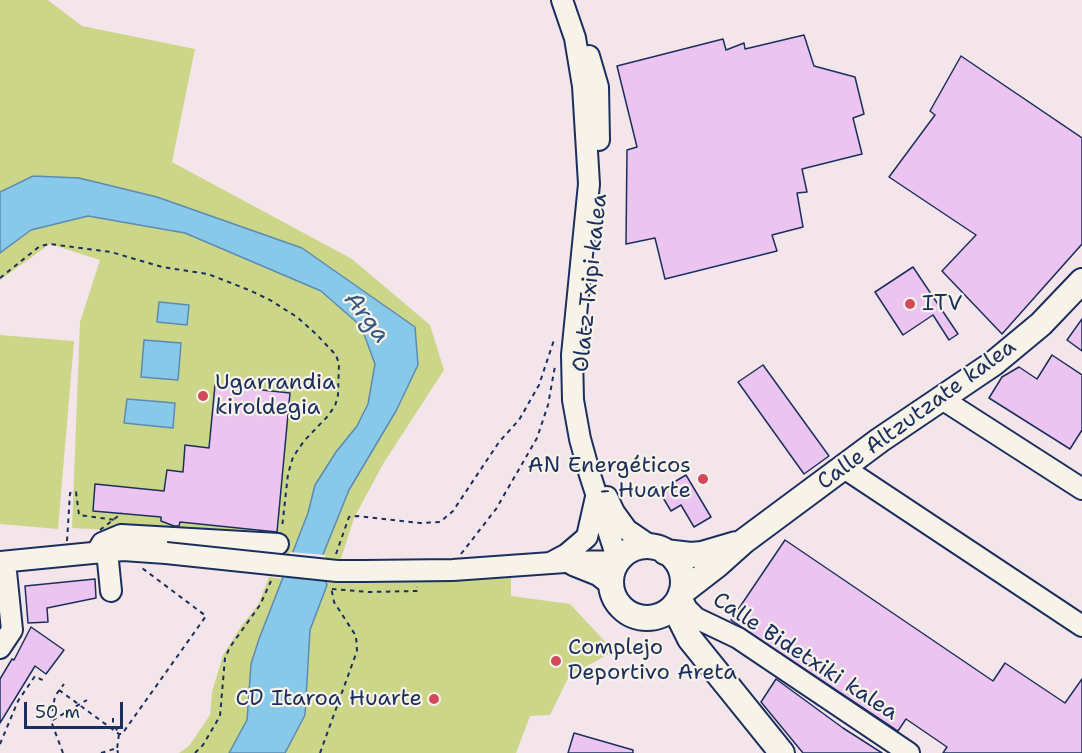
<!DOCTYPE html>
<html>
<head>
<meta charset="utf-8">
<style>
  body { margin:0 }
  #map { position:relative; width:1082px; height:753px; overflow:hidden; background:#f3e5ea; font-family:"Shantell Sans",sans-serif }
  canvas { display:block }
  .scale { position:absolute; left:24px; top:702px; width:99px; height:27px; box-sizing:border-box; border:3px solid #1b2f5e; border-top:0; padding-left:8px; font-size:18px; line-height:21px; white-space:nowrap; color:#1b2f5e; -webkit-text-stroke:4px #f7f3e8; paint-order:stroke }
</style>
</head>
<body>
<div id="map">
<canvas width="1082" height="753"></canvas>
<div class="scale">50 m</div>
</div>
<script>
const context = document.querySelector('canvas').getContext('2d');
context.lineJoin = 'round';
function fill(path, color) { context.fillStyle = color; context.fill(path, 'evenodd'); }
const poly = rows => new Path2D(rows.map(r => 'M' + r).join(''));
function stroke(path, color, width, dash) { context.strokeStyle = color; context.lineWidth = width; context.lineCap = dash ? 'butt' : 'round'; context.setLineDash(dash || []); context.stroke(path); }
function write(font, color, halo, rows, align = 'center') {
  context.font = font + ' "Shantell Sans",sans-serif'; context.lineWidth = 4.5; context.setLineDash([]); context.textBaseline = 'middle'; context.strokeStyle = halo; context.fillStyle = color; for (const [text, x, y, turn = 0] of rows) {
    context.save(); context.translate(x, y); context.rotate((+turn || 0) * Math.PI / 180); context.textAlign = isNaN(turn) ? turn : align; if (halo) context.strokeText(text, 0, 0); context.fillText(text, 0, 0); context.restore();
  }
}
fill(poly([
  [0,0,48,0,82,26,195,49,172,162,352,259,430,325,444,370,383,464,354,518,337,571,511,566,511,596,570,604,614,651,569,676,550,715,530,716,516,753,285,753,305,715,310,630,327,585,320,562,349,490,395,414,418,365,302,248,157,197,79,178,33,176,0,192],
  [88,216,185,233,321,291,361,326,375,364,368,404,357,426,336,452,315,485,308,513,288,566,275,564,285,532,276,539,72,528,80,322,100,260,50,244,0,280,0,253,31,230],
  [0,335,74,341,58,529,0,524],
  [269,577,284,579,252,664,247,720,229,753,179,753,189,746,210,715,212,692,223,655,242,625,258,605]
]), '#cbd689');
const water = poly([
  [33,176,79,178,157,197,302,248,415,327,418,365,396,411,349,490,320,562,327,585,310,630,305,715,285,753,229,753,247,720,251,664,259,639,308,513,315,485,336,452,357,426,368,404,375,364,361,326,321,291,185,233,88,216,31,230,0,253,0,192,33,176],
  [159,302,189,305,187,325,157,322,159,302],
  [144,340,181,343,178,380,141,377,144,340],
  [127,399,175,403,173,428,124,423,127,399]
]);
fill(water, '#88c8e8');
stroke(water, '#5c8bb1', 1.5);
fill(poly([
  [290,552,326,555,323,562,329,581,280,577]
]), '#f3e5ea');
const building = poly([
  [804,35,814,66,855,77,864,114,853,118,862,154,802,169,807,192,797,193,803,227,772,235,777,251,665,279,655,238,626,244,627,150,637,147,617,66,723,39,726,50,744,43,745,49,804,35],
  [961,56,1082,138,1082,244,1002,334,942,271,976,235,889,177,935,115,930,111,961,56],
  [913,267,958,334,949,340,933,315,903,335,875,292,913,267],
  [1082,319,1082,351,1067,340,1082,319],
  [1052,355,1082,375,1082,430,1070,449,989,398,1002,377,1019,367,1037,379,1052,355],
  [763,365,829,456,804,474,738,382,763,365],
  [215,385,290,393,277,532,180,522,179,526,174,526,161,521,161,517,93,511,95,484,164,491,167,470,183,472,185,445,209,448,215,385],
  [686,475,711,517,694,527,681,505,671,511,659,491,686,475],
  [785,540,993,681,1005,663,1065,703,1082,679,1082,753,943,753,947,747,906,719,898,731,731,620,785,540],
  [95,579,96,598,47,608,48,622,28,623,25,586,95,579],
  [31,627,64,650,46,674,35,666,0,723,0,679,12,659,14,660,31,627],
  [776,679,843,728,882,753,803,753,761,702,776,679],
  [574,733,633,750,633,753,568,753,574,733]
]);
fill(building, '#ebc5ef');
stroke(building, '#1b2f5e', 1.5);
const minor = poly([
  [589,56,598,87,599,140],
  [942,399,1082,489],
  [844,468,1082,626],
  [607,497,614,512,627,530,652,547],
  [107,551,111,591],
  [97,552,102,543,121,535,278,544],
  [0,562,123,550,166,553],
  [552,562,567,554,587,537,596,497],
  [573,565,598,575,612,586],
  [364,571,453,570,565,562,618,561,590,475,580,439,573,400,572,355,589,184,583,86,575,38,562,0],
  [680,596,687,609,696,618,738,638,909,753],
  [0,648,12,630,5,562]
]);
const major = poly([
  '611 582a36 36 0 1 1 72 0a36 36 0 1 1-72 0Z',
  [665,552,691,555,702,554,736,544],
  [681,593,716,566,744,541,880,440,994,363,1041,324,1082,281],
  [674,607,690,639,782,753]
]);
stroke(minor, '#1b2f5e', 24);
stroke(major, '#1b2f5e', 28);
stroke(poly([
  [0,278,40,246,50,244,111,252,162,267,208,274,249,290,270,300,297,317,316,334,336,355,339,364,338,395,335,406,327,417,304,441,293,457,288,474,282,528],
  [67,541,70,493,76,492,79,515,115,520],
  [336,554,349,517,358,516,420,523,440,522,453,511,499,442,519,420,539,385,554,340],
  [461,554,496,509,537,438,548,405,555,366],
  [332,589,368,592,418,591,417,587],
  [59,690,119,734,122,734,206,616,142,568],
  [113,718,113,723,119,734,117,749],
  [51,720,55,696,64,684],
  [0,744,18,701,35,676,44,681],
  [63,753,51,721,87,700],
  [101,753,114,749,117,749,118,753],
  [195,753,203,745,220,716,225,658,230,647,260,605,271,581],
  [320,753,357,651,356,636,334,602,331,587]
]), '#1b2f5e', 2, [4.5, 4.5]);
stroke(minor, '#f7f3e8', 20);
stroke(major, '#f7f3e8', 24);
const minorBridge = poly([
  [166,553,337,571,364,571]
]);
stroke(minorBridge, '#1b2f5e', 24, []);
stroke(poly([
  [100,530,122,513]
]), '#1b2f5e', 2, [4.5, 4.5]);
stroke(minorBridge, '#f7f3e8', 20);
for (const [x, y, r, color] of [
  [910,304,6,"#d1495b"],
  [203,396,6,"#d1495b"],
  [703,479,6,"#d1495b"],
  [556,661,6,"#d1495b"],
  [434,699,6,"#d1495b"]
]) { const dot = new Path2D(); dot.arc(x, y, r, 0, 2 * Math.PI); context.fillStyle = color; context.fill(dot); stroke(dot, '#f7f3e8', 2); }
write('22px', '#1b2f5e', '#f7f3e8', [
  ["Olatz Txipi kalea",591,283,-84],
  ["Calle Altzutzate kalea",917,415,-36],
  ["Calle Bidetxiki kalea",805,657,33]
]);
write('22px', '#1b2f5e', '#f7f3e8', [
  ["ITV",922,304],
  ["Ugarrandia",215,383],
  ["kiroldegia",215,408],
  ["AN Energéticos",691,466,"right"],
  ["- Huarte",691,491,"right"],
  ["Complejo",568,648],
  ["Deportivo Areta",568,673],
  ["CD Itaroa Huarte",422,699,"right"]
], 'left');
write('italic 24px', '#365580', '#f7f3e8', [
  ["Arga",366,318,52]
]);
</script>
</body>
</html>
